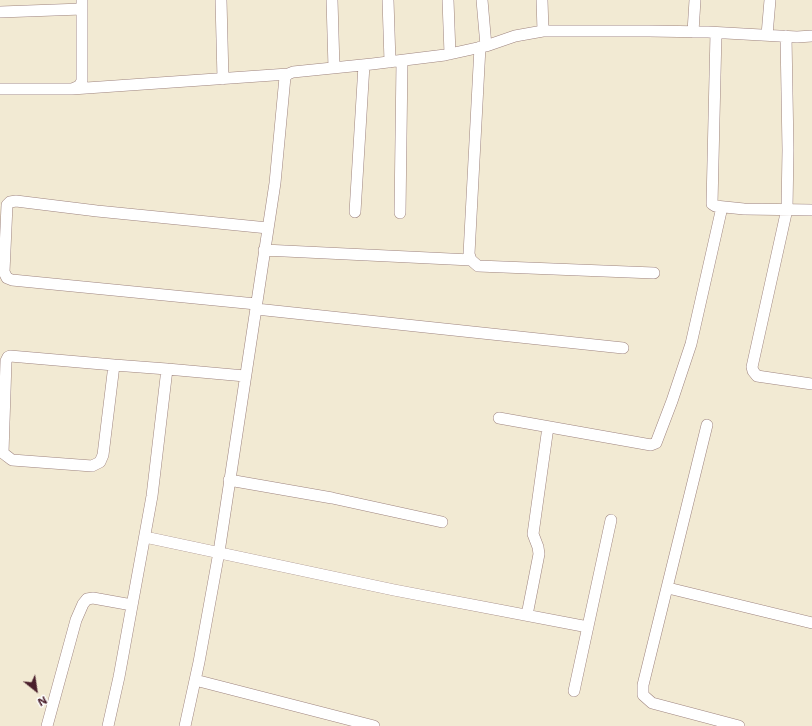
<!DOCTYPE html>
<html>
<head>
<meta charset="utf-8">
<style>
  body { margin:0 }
  #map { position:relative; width:812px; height:726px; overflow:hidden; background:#f2ead3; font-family:"Shantell Sans",sans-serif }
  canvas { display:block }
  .north { position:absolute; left:16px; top:670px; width:40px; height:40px; -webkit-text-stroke:3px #fff; paint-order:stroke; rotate:150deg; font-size:11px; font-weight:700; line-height:16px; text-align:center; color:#4a1f2b }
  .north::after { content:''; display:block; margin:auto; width:14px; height:18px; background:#4a1f2b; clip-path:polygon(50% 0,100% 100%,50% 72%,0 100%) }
</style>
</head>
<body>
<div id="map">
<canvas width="812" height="726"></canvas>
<div class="north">N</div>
</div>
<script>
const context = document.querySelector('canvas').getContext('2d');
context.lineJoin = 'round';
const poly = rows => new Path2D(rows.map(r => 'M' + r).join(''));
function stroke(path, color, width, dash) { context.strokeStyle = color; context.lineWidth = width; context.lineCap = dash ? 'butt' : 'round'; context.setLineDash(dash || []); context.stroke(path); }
const street = poly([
  [221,0,223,79],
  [332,0,334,68],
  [388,0,390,62],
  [448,0,450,54],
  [482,0,486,46],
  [542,0,543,31],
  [0,12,82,9],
  [693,32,695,0],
  [716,33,712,204,715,206,744,209,812,210],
  [767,35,770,0],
  [786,36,788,150,787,209,752,367,753,371,757,376,812,384],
  [480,47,469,254,471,260,478,266,654,273],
  [0,89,72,89,79,86,82,81,82,0],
  [72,89,288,74],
  [355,212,364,65],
  [400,213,402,61],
  [264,250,471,260],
  [256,304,12,280,7,278,4,272,7,205,10,202,16,201,97,211,268,228],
  [256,309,623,348],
  [114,365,103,455,100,462,92,466,12,460,3,453,6,361,8,357,10,356,114,365,167,369,245,376],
  [499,418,651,445,656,443,672,401,691,344,722,207],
  [707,425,643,685,643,695,652,703,739,726],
  [229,480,332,498,442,522],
  [145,537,394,590,588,627],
  [668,588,812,623],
  [527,615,539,554,538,547,533,534,548,427],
  [195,680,374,726],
  [574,691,611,520],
  [47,726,76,620,83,604,87,599,93,598,132,605],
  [108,726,119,677,152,496,167,369],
  [185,726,199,662,219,552,275,183,285,77,288,74,293,72,372,64,445,55,486,46,515,36,543,31,649,31,708,32,797,37,812,36]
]);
stroke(street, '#9e847f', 12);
stroke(street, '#fff', 11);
</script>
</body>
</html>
